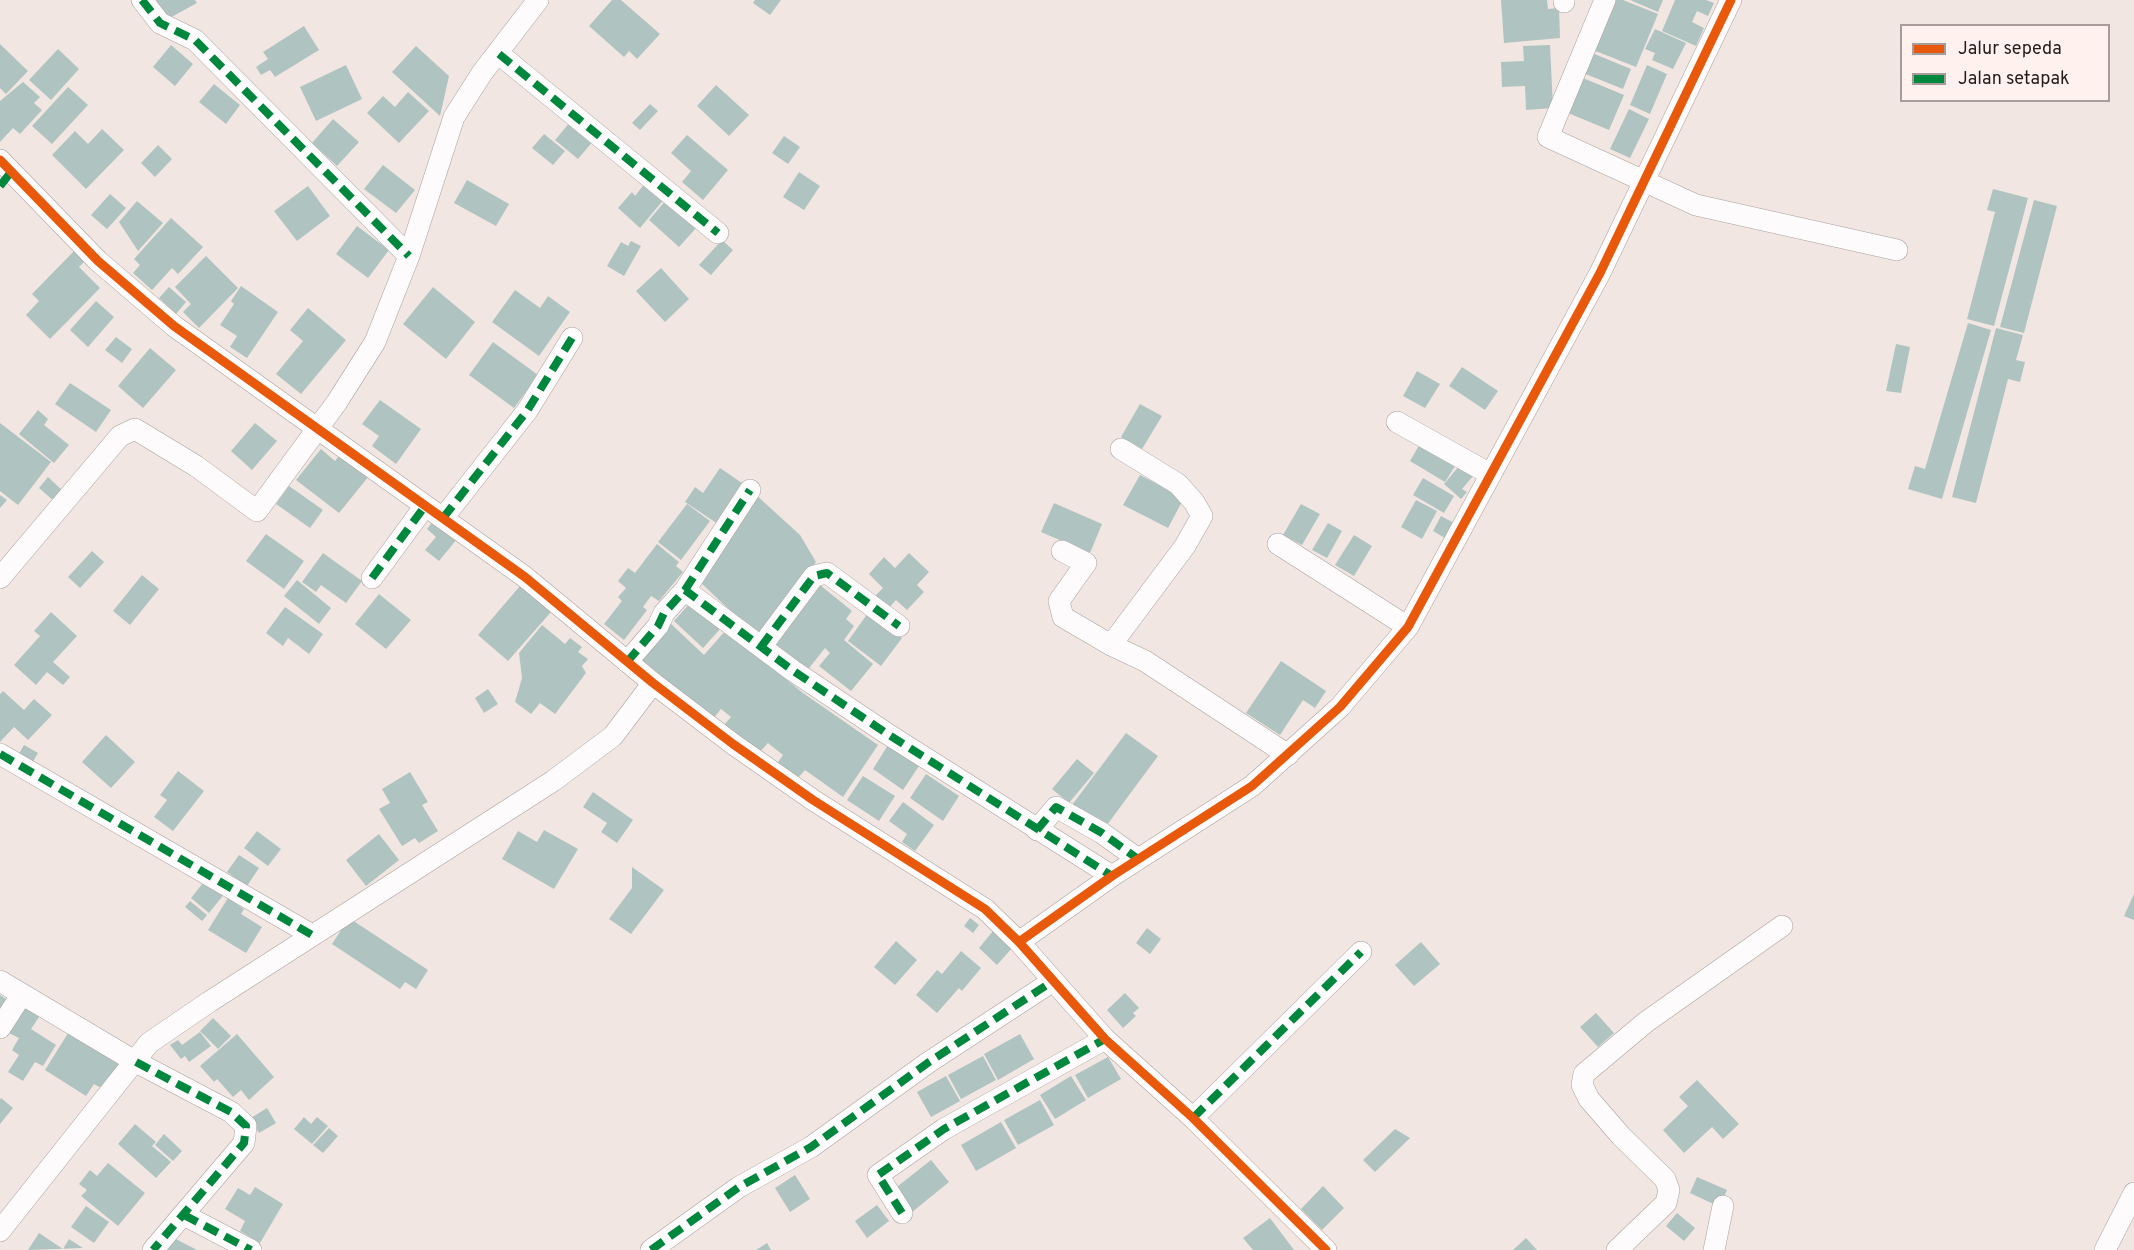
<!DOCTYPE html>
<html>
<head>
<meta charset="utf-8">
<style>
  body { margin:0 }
  #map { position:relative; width:2134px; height:1250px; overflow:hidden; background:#f2e6e2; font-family:Overpass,sans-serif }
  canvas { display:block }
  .legend { position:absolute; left:1900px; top:24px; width:210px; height:78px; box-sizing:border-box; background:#fff2ee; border:2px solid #a79c99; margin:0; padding:8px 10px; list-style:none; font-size:18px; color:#241c1a }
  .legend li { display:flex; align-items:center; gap:12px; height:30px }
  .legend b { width:30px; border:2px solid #a79c99 }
</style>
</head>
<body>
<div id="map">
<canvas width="2134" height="1250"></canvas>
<ul class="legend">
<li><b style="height:8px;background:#e8590c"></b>Jalur sepeda</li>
<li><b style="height:8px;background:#00873e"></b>Jalan setapak</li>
</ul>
</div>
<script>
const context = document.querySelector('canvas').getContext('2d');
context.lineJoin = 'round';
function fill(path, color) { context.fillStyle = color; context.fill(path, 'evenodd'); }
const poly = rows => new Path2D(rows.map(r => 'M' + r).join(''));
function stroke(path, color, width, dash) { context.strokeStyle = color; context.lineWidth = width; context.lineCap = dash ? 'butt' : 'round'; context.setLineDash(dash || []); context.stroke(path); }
fill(poly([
  [156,0,195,0,197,3,166,20],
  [612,0,621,0,660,34,637,59,629,51,624,57,589,26],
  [755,0,781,0,770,15,753,3],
  [1501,0,1547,0,1548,9,1559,8,1560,38,1504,43],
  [1614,0,1623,0,1658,14,1636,67,1593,50],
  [1630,0,1663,0,1658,12],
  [1675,0,1706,0,1714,3,1708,16,1697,11,1692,22,1704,28,1696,46,1662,31],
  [304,26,319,50,275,77,270,70,261,75,256,67,268,59,263,52],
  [1655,29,1686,43,1673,69,1652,60,1655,53,1645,49],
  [0,44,28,71,6,94,0,88],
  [171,45,193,64,175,86,153,67],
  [1550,45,1553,108,1526,110,1525,86,1502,87,1501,62,1524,61,1523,46],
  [416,46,449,76,440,116,392,72],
  [58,49,79,69,51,100,29,80],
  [1592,53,1631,69,1623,89,1583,73],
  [346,65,362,99,316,121,300,87],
  [1647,65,1667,74,1650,114,1630,105],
  [1583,78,1624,95,1609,130,1568,113],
  [23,82,40,97,34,103,42,110,20,134,13,128,0,142,0,101],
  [214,84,240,105,226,124,199,102],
  [716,85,749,115,729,136,697,106],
  [68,87,88,105,52,144,32,126],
  [408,92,429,111,399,143,367,113,383,96,395,107],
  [650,104,658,111,640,130,632,123],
  [1629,109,1649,119,1630,158,1610,149],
  [333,119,359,142,337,166,312,143],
  [571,121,594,140,578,159,555,140],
  [102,129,124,150,86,189,52,155,75,131,88,144],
  [544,134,565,151,553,165,532,148],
  [687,135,728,170,703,200,682,182,691,171,671,153],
  [784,136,800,147,788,164,772,153],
  [158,145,172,159,155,177,141,163],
  [383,165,415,190,396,213,364,189],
  [799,172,820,186,804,210,783,197],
  [467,180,509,204,496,226,454,203],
  [646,182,665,198,640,228,618,208,632,192,635,196],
  [308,186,330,216,297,241,274,211],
  [1993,189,2028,198,1994,326,1967,319,1995,212,1987,210],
  [110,194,126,208,107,229,91,215],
  [667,199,697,227,679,247,649,220],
  [2034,200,2057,206,2024,333,2000,327],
  [137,201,163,223,138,251,119,222],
  [171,218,203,247,178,274,172,268,152,290,133,273,140,265,134,259],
  [357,226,389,250,368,278,336,254],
  [722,240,733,250,711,275,699,265],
  [631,241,641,246,624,276,607,266,621,242,628,246],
  [76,249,87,259,79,267,100,288,50,339,26,315,39,301,32,294],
  [206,256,238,288,199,328,183,312,191,304,175,287],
  [661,268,689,299,665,322,636,291],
  [241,286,278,312,247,358,230,347,237,336,220,325,234,304,231,301],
  [169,287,186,302,176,314,159,298],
  [433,287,475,322,446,359,403,324],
  [515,290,540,308,548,296,570,312,539,356,492,322],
  [96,301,114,317,88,347,70,330],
  [308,308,346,340,301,394,276,374,303,341,290,330],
  [1968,323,1991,330,1942,499,1908,489,1915,466,1925,469],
  [1996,328,2023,335,2016,360,2025,362,2020,382,2008,379,1976,503,1952,497],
  [116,337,132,349,122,363,105,350],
  [493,342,538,375,514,408,469,375],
  [1896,344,1910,347,1901,393,1886,391],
  [150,348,176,370,143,408,118,386],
  [1462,367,1498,391,1485,410,1449,386],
  [1417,371,1440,384,1425,408,1403,396],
  [70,383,111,410,96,432,55,404],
  [380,400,421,429,396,464,372,446,379,436,362,424],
  [1140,404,1162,416,1142,449,1121,437],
  [38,410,48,419,44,425,69,445,54,463,19,434],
  [0,423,51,462,18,505,0,491],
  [255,423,277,441,252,470,231,451],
  [1421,442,1457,463,1445,482,1410,461],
  [321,449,335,461,341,453,369,476,339,513,296,480],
  [1460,465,1473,476,1462,489,1467,492,1461,499,1444,484],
  [720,468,745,485,718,524,685,502,695,487,703,493],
  [1140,475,1184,498,1168,528,1123,505],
  [48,477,64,492,55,502,39,488],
  [1423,478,1454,496,1444,513,1413,495],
  [289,486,323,510,310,528,276,504],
  [754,493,800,535,816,562,758,637,699,581],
  [0,495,7,500,0,508],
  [1416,500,1437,511,1422,539,1401,527],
  [1054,503,1102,524,1090,553,1041,532],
  [687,504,710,521,681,560,658,542],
  [1301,504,1320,514,1302,545,1283,535],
  [1441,516,1454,523,1445,538,1433,531],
  [434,520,457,539,439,561,425,550,436,537,427,529],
  [1328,523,1342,531,1327,558,1312,550],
  [266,534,304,561,284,589,246,561],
  [1354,535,1372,546,1354,576,1335,565],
  [657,544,679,562,676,566,683,572,659,601,651,596,643,607,647,610,624,640,604,624,622,601,618,597,626,588,618,581,628,568,635,573],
  [92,551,104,562,80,588,68,577],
  [323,553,362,581,346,603,321,585,316,592,302,582],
  [909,553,929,572,917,585,924,592,907,610,896,600,888,609,874,597,883,588,869,574,884,557,895,568],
  [142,575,159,589,130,625,113,611],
  [297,580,331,608,319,624,284,596],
  [820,585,852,611,846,619,854,626,844,640,873,664,851,691,819,666,830,653,825,648,806,672,772,645],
  [520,586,551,612,508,661,478,635],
  [379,594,411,620,386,649,355,624],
  [691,602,721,628,703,648,674,621],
  [285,607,323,634,309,654,288,638,283,646,266,633],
  [51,612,77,636,53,662,70,677,63,685,47,672,36,685,14,665,40,636,34,631],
  [868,613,902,638,881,666,848,641],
  [669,622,704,655,726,630,803,693,878,745,843,797,805,770,796,780,776,765,783,755,768,743,758,754,724,725,731,717,721,709,713,719,637,656],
  [542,625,565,644,570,638,582,647,578,652,588,659,582,666,586,673,555,714,540,703,531,714,515,702,522,678,519,653],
  [1281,661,1326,691,1315,708,1303,700,1280,735,1246,713],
  [488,689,498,704,484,713,475,698],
  [3,691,24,710,34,699,52,715,28,740,14,727,0,742,0,694],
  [1126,733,1158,756,1104,829,1072,805],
  [106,735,135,762,111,788,82,762],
  [24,745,38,753,31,765,17,757],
  [888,745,919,766,903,790,873,769],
  [1077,759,1094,773,1069,803,1052,789],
  [178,771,204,791,173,831,154,817,167,800,160,795],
  [410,772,428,802,422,805,438,831,419,843,415,838,402,846,379,809,390,803,382,789],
  [926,774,959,796,943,821,910,798],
  [863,776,895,796,879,821,847,800],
  [593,792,633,820,617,843,601,832,607,823,583,807],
  [903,802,934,825,915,851,902,842,907,834,889,821],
  [544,830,578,849,554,889,502,859,518,831,537,842],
  [257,831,281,849,268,866,244,848],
  [379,834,399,860,366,886,346,860],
  [239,855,259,868,247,886,227,872],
  [632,867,664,890,631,934,609,919,632,888],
  [207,878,225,893,209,913,191,898],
  [2134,894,2134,920,2124,916],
  [228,898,244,909,241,914,262,927,246,953,208,930],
  [190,901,207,915,202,921,185,907],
  [349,918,428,970,416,989,405,982,400,989,332,944],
  [970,918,979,925,973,933,964,926],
  [1147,928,1161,939,1150,954,1136,943],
  [993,931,1012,948,997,965,979,948],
  [896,941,917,960,895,985,874,967],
  [1421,942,1440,964,1414,986,1395,965],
  [961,951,981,968,962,991,959,988,937,1013,916,995,937,970,942,974],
  [1125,993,1139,1008,1133,1013,1136,1016,1123,1028,1107,1010],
  [0,995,12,1003,0,1019],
  [27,1005,41,1014,31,1029,56,1045,43,1066,35,1062,23,1081,8,1072,19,1055,12,1050,19,1038,9,1033],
  [1596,1013,1614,1033,1598,1047,1580,1027],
  [213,1018,231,1036,218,1049,200,1031],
  [70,1030,120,1062,103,1089,94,1084,86,1096,45,1070],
  [200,1032,211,1046,189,1062,185,1056,181,1059,170,1045,178,1040,182,1045],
  [237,1034,274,1077,249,1100,241,1090,233,1097,217,1079,214,1082,200,1066],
  [1020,1034,1034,1059,998,1080,984,1054],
  [983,1056,996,1080,961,1099,948,1075],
  [1108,1057,1121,1079,1088,1098,1075,1075],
  [946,1076,960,1101,931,1117,917,1092],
  [1071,1076,1086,1100,1055,1119,1040,1095],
  [1697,1080,1739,1124,1723,1139,1712,1127,1684,1153,1663,1130,1688,1106,1679,1097],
  [1,1098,13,1108,0,1124,0,1100],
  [1040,1100,1054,1125,1018,1145,1004,1120],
  [267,1108,276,1123,259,1133,251,1118],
  [304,1117,311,1124,317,1117,328,1126,312,1144,294,1129],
  [1001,1122,1016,1148,976,1171,961,1145],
  [135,1124,156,1142,152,1146,171,1162,156,1178,118,1144],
  [329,1128,338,1136,323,1153,313,1145],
  [1395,1129,1410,1138,1375,1172,1363,1160],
  [164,1134,182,1151,173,1161,155,1145],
  [931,1160,949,1182,911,1213,893,1190],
  [108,1163,145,1193,118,1226,81,1196,87,1190,79,1184,90,1170,97,1176],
  [795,1175,810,1199,790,1212,775,1188],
  [1697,1177,1727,1190,1720,1207,1690,1193],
  [1323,1186,1344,1208,1322,1230,1301,1209],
  [255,1187,283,1204,260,1243,240,1231,245,1221,225,1209,238,1188,250,1195],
  [877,1205,889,1221,867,1238,855,1221],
  [86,1206,109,1222,94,1243,71,1227],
  [1677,1213,1695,1228,1684,1241,1666,1226],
  [1270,1218,1294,1250,1253,1250,1243,1238],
  [39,1233,63,1249,69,1239,83,1248,28,1250],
  [172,1237,197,1250,166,1250],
  [1526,1238,1537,1250,1513,1250],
  [767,1243,771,1250,756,1250]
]), '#afc4c0');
const minor = poly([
  [142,0,160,23,195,40,409,256],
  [1564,0,1564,2],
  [1605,0,1548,137,1696,205,1897,250],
  [499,54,718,233],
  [0,160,98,261,174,326,525,577,653,683,733,744,813,800,985,909,1019,942,1105,1039,1193,1118,1326,1250],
  [1397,422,1490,474],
  [1121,449,1178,484,1194,502,1202,516,1185,546,1111,645,1145,661,1288,755],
  [443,518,527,411,572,338],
  [1278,544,1408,627],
  [1062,551,1086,563,1059,601,1063,617,1111,645],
  [0,578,120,436,135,429,196,466,257,511,337,402,375,342,409,256,454,117,482,73,538,0],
  [372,578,425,506],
  [685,590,750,490],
  [761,647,814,576,827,573,899,626],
  [627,662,658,626,664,613,685,590,792,670,886,733,1112,876],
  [0,754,312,935],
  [1037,830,1056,807,1102,833,1138,859],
  [1019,942,1112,876,1252,786,1340,707,1408,627,1600,273,1731,0],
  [0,981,136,1062,231,1112,246,1126,244,1143,153,1250],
  [0,1028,22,994],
  [1193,1118,1361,952],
  [902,1213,878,1175,944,1129,1105,1039],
  [184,1215,251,1250],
  [0,1231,149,1043,209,1002,553,781,613,736,653,683],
  [651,1250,739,1187,811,1147,929,1062,1053,981],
  [1617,1250,1666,1203,1669,1190,1665,1179,1621,1136,1589,1099,1582,1085,1584,1074,1646,1022,1782,926],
  [1714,1250,1723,1206],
  [2105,1250,2134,1193]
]);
stroke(minor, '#a9a19e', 22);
stroke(minor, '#fdfbfb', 21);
stroke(poly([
  [142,0,160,23,195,40,409,256],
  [499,54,718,233],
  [0,186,11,172],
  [443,518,527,411,572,338],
  [372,578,425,506],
  [685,590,750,490],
  [761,647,814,576,827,573,899,626],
  [627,662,658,626,664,613,685,590,792,670,886,733,1112,876],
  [0,754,312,935],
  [1037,830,1056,807,1102,833,1138,859],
  [136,1062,231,1112,246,1126,244,1143,153,1250],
  [1193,1118,1361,952],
  [902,1213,878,1175,944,1129,1105,1039],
  [184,1215,251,1250],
  [651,1250,739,1187,811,1147,929,1062,1053,981]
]), '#00873e', 8, [15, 8]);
stroke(poly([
  [0,160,98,261,174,326,525,577,653,683,733,744,813,800,985,909,1019,942,1105,1039,1193,1118,1326,1250],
  [1019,942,1112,876,1252,786,1340,707,1408,627,1600,273,1731,0]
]), '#e8590c', 9);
</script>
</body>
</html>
